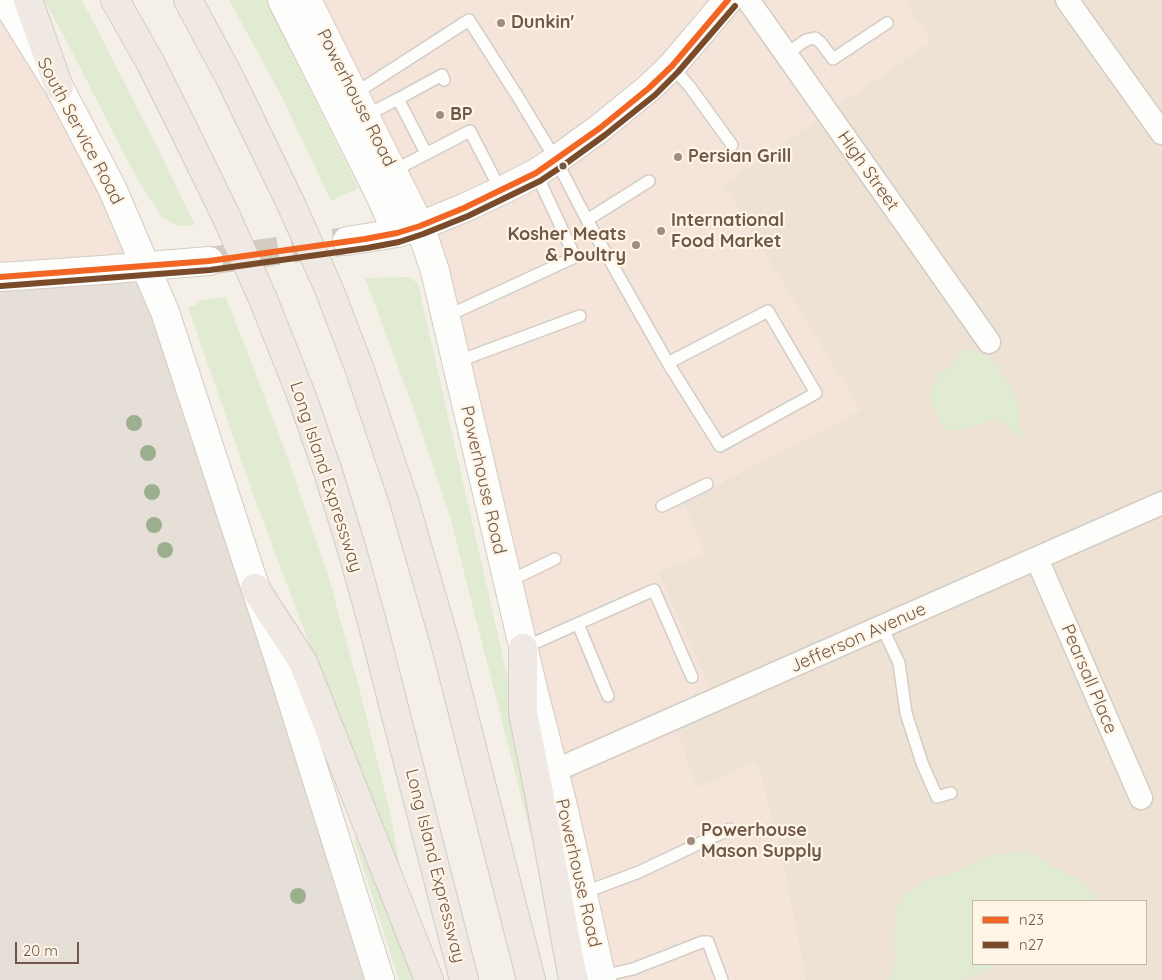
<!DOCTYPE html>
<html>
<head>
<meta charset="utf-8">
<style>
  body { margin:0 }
  #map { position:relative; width:1162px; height:980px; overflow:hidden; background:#f4f0e7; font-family:Quicksand,sans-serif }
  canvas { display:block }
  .legend { position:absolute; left:972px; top:900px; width:175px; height:65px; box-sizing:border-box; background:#fef5e6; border:1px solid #c5b6a7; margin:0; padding:6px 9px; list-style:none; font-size:15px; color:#705849 }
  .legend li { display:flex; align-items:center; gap:10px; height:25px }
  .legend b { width:25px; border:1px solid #c5b6a7 }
  .scale { position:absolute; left:15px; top:942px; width:64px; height:22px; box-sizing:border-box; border:2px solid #705849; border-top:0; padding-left:6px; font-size:15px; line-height:18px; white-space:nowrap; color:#705849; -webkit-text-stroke:4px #fef5e6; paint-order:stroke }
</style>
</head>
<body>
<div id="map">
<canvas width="1162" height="980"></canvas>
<ul class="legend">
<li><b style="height:6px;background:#f26522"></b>n23</li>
<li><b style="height:6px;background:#7a4b2a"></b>n27</li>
</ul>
<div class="scale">20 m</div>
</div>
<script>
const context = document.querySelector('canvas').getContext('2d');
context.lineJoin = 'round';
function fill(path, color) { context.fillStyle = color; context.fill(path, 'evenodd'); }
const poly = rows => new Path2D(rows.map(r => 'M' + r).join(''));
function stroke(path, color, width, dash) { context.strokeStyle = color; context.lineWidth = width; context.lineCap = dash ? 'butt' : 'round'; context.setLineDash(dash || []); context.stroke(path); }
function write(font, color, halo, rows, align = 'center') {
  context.font = font + ' Quicksand,sans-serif'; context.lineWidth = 4.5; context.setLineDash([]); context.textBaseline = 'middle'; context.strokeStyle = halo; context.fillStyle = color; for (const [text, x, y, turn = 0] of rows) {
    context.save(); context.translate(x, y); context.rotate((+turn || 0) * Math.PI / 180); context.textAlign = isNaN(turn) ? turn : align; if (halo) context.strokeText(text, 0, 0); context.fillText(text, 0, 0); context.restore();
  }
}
fill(poly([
  [903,0,1162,0,1162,980,806,980,781,853,763,784,755,762,697,788,672,720,658,573,704,553,683,502,860,410,723,185,931,41],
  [973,901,1146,901,1146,964,973,964]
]), '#ede2d4');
fill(poly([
  [0,0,146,267,0,277],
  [307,0,903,0,931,41,723,185,860,410,683,501,704,553,659,573,715,699,672,720,697,788,755,762,763,784,781,853,806,980,602,980,435,271]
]), '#f4e4da');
fill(poly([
  [146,267,380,980,0,980,0,277]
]), '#e6dfd8');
fill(poly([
  [44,0,81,0,90,15,160,153,195,225,177,226,162,217,136,177,68,44],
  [229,0,268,0,296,62,358,188,331,201,281,95],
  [410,277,418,284,517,719,542,879,450,517,414,410,365,278],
  [226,297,283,445,328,575,361,695,390,812,401,872,303,627,254,497,188,307,195,306,201,300],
  [965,350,976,351,986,355,997,365,1005,379,1010,382,1017,399,1019,412,1018,420,1022,440,1011,430,1006,424,995,418,987,423,958,430,949,430,945,428,939,421,934,410,930,398,932,385,941,372,950,367,961,352],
  [361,834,418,980,399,980,354,839],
  [1027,850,1054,867,1080,880,1096,896,1093,901,973,901,973,964,1001,964,962,980,889,980,895,961,894,936,897,907,910,891,925,880,946,875,994,855]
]), '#e0ebd2');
stroke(poly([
  [209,261,347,241]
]), '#d3cac0', 28, [28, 14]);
const lane = poly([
  [786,54,806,40,815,38,821,43,833,59,887,23],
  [672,66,690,87,732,145],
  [354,94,469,20,518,97,556,160,587,220,668,363,720,446,816,393,768,311,668,363],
  [365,116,398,99],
  [426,153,398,99,442,75,444,80],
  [393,171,470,131,501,191],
  [587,220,649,181],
  [445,317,575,257,536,173],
  [456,362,580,316],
  [662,506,707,484],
  [507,582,555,559],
  [578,624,608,696],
  [882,627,899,663,906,713,922,763,937,797,951,793],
  [523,648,654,590,692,677],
  [583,893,639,872,730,829],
  [601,976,633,969,702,942,708,942,722,980]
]);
const street = poly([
  [748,0,989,342],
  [1067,0,1162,133],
  [1037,559,1141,798],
  [554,771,1162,503]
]);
const secondary = poly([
  [5,0,59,87,112,188,165,312,282,669,380,980],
  [282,0,379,193,397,233],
  [307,0,420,226,435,271,534,693,563,806,602,980],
  [347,241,397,233,420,226,464,208,511,186,536,173,556,160,600,128,649,88,672,66,728,0],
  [0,277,102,270,209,261]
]);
const highway = poly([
  [28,0,59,87],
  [115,0,150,62,184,130,226,216],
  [188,0,231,80,291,204],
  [329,289,360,370,404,501,446,646,531,980],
  [263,299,302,397,328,472,352,550,372,622,464,980],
  [255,588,303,662,429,980],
  [523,648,523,713,539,793,573,980]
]);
stroke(lane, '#d3cdc5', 14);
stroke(street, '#d3cdc5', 25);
stroke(secondary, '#d3ccc4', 30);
stroke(highway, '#d3cbc4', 30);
stroke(lane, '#fdfdfb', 11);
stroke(street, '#fdfdfb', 22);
stroke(secondary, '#fdfdfb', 28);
stroke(highway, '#f0e8e3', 28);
const highwayBridge = poly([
  [291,204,329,289],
  [226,216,263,299]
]);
stroke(highwayBridge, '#d3cbc4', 30, []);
stroke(highwayBridge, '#f0e8e3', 28);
stroke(poly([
  [0,277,209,261,365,239,397,233,420,226,464,208,536,173,600,128,649,88,672,66,728,0]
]), '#f26522', 6);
stroke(poly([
  [1,286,210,270,367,248,399,242,423,234,468,216,540,181,561,167,605,135,655,95,678,72,735,6]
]), '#7a4b2a', 6);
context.fillStyle = '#9caf8e';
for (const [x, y] of [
  [134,423],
  [148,453],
  [152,492],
  [154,525],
  [165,550],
  [298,896]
]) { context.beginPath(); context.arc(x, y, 8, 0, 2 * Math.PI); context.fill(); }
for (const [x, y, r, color] of [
  [501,23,5,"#9e8d80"],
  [440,115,5,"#9e8d80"],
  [678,157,5,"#9e8d80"],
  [563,166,4.5,"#705849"],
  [661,231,5,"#9e8d80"],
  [636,245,5,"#9e8d80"],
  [691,841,5,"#9e8d80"]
]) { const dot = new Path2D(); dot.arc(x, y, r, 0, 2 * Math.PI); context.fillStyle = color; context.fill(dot); stroke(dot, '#fef5e6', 2); }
write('bold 18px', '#705849', '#fef5e6', [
  ["Dunkin'",511,23],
  ["BP",450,115],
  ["Persian Grill",688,157],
  ["International",671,221],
  ["Food Market",671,242],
  ["Kosher Meats",626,235,"right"],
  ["& Poultry",626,256,"right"],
  ["Powerhouse",701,831],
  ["Mason Supply",701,852]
], 'left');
write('18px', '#705849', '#fef5e6', [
  ["Powerhouse Road",356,98,63],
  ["South Service Road",80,131,62],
  ["High Street",868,171,55],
  ["Long Island Expressway",326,477,72],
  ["Powerhouse Road",483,480,77],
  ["Jefferson Avenue",858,638,-24],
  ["Pearsall Place",1089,679,67],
  ["Long Island Expressway",435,866,76],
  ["Powerhouse Road",578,873,77]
]);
</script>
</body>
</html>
